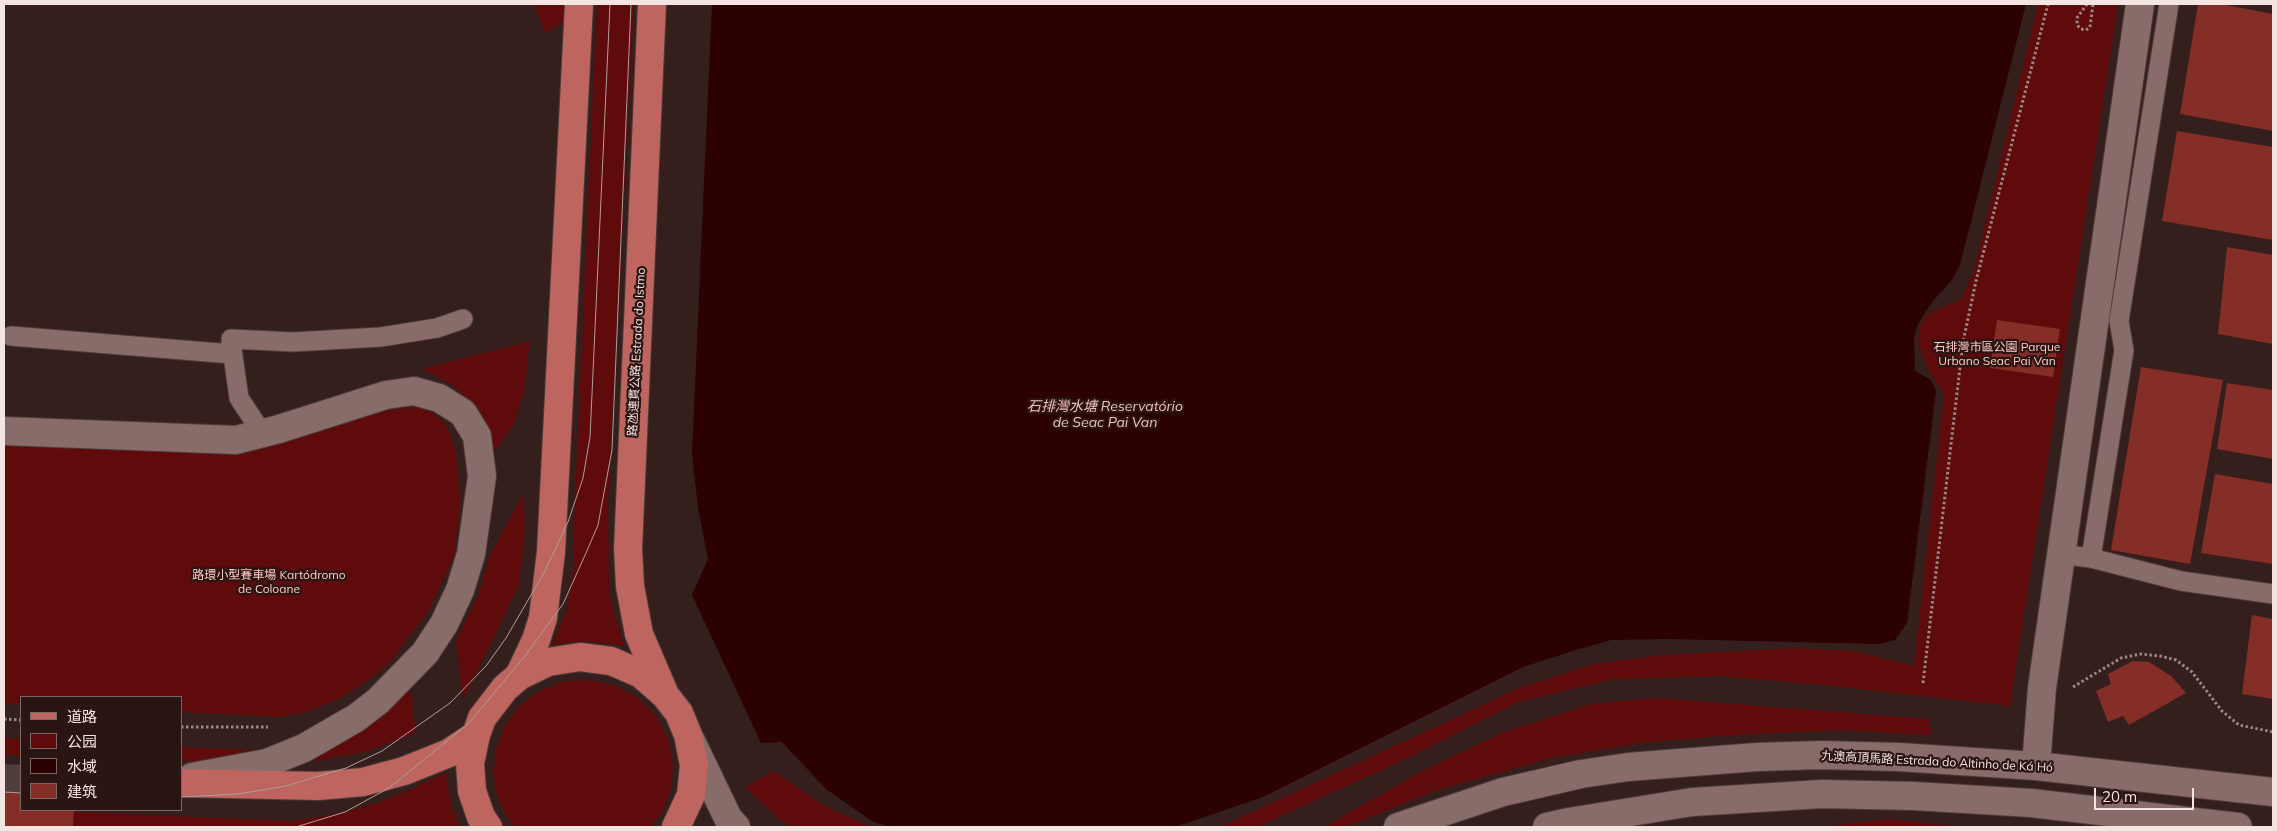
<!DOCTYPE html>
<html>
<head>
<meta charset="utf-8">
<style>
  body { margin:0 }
  #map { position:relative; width:2277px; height:831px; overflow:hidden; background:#341f1c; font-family:Mulish,"Noto Sans SC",sans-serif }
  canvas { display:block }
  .frame { position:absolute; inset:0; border:5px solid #f4e4e2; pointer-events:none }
  .legend { position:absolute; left:20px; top:696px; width:162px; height:115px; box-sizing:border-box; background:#2a1513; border:1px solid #7b6866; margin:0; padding:6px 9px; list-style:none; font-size:15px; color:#f4e4e2 }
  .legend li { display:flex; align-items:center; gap:10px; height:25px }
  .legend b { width:25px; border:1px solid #7b6866 }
  .scale { position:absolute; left:2094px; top:788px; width:100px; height:22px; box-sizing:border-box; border:2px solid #f4e4e2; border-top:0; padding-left:6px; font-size:15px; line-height:18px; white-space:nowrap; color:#f4e4e2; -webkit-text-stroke:4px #2a1513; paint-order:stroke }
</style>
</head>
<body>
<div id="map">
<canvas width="2277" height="831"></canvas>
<div class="frame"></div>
<ul class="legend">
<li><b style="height:6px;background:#bd655e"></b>道路</li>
<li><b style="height:14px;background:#5f0a0b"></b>公园</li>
<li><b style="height:14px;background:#2c0101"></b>水域</li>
<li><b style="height:14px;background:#852d27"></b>建筑</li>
</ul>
<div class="scale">20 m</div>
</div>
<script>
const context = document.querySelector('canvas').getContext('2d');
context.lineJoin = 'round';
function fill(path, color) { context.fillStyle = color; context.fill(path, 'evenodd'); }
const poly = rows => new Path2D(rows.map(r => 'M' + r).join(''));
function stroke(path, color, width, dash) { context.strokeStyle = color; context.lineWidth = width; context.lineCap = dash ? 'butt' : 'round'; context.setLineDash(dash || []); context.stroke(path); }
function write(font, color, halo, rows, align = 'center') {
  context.font = font + ' Mulish,"Noto Sans SC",sans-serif'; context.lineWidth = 4.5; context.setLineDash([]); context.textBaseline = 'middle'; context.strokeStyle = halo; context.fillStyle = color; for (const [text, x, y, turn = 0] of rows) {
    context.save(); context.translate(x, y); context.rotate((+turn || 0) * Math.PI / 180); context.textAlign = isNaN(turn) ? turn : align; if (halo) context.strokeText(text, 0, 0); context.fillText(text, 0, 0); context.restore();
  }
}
fill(poly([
  [534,4,581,4,580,12,545,33],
  [597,4,634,4,608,503,609,595,624,646,585,641,552,645,566,612,574,567,574,522],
  [2038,4,2118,4,2010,706,1825,685,1719,676,1614,679,1518,702,1410,757,1257,827,1220,827,1519,688,1594,664,1661,655,1794,648,1853,651,1914,666,1944,394,1928,369,1918,343,1920,326,1928,314,1961,299,1974,271],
  [530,341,524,392,513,426,493,453,488,427,473,405,453,385,422,369],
  [416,407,432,411,447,426,456,453,460,502,455,553,429,610,389,663,363,684,338,699,310,711,279,717,181,712,181,697,21,697,21,704,4,703,4,441,251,448,300,438,372,412],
  [523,494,525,532,519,585,463,700,456,641,480,591,489,557],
  [591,680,616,686,638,698,656,716,668,739,673,764,671,789,662,813,650,827,516,827,510,822,498,799,493,774,496,749,505,725,521,705,541,690,565,681],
  [411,691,415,733,368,751,311,762,255,764,181,761,181,747,254,750,300,745,346,729],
  [1658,698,1929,719,1930,735,1841,730,1747,734,1645,742,1548,759,1437,790,1346,827,1327,827,1344,815,1428,768,1504,732,1595,703],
  [4,738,21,739,21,755,4,755],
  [774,771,826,807,872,827,792,827,780,820,745,787],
  [446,772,451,806,460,827,4,827,4,809,294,821,340,813,377,803,412,789],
  [1885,819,1963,827,1823,827]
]), '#5f0a0b');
fill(poly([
  [712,4,2026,4,1960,265,1951,281,1932,302,1918,324,1914,337,1915,371,1931,380,1936,391,1907,623,1895,640,1879,644,1668,639,1611,640,1579,649,1523,667,1263,797,1175,827,889,827,872,821,826,789,782,742,761,743,692,595,708,559,698,508,692,453]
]), '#2c0101');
fill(poly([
  [2198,4,2221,4,2273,14,2273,131,2180,114],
  [2177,131,2273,147,2273,240,2162,221],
  [2227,247,2273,255,2273,344,2218,334],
  [1997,320,2060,329,2053,377,1990,368],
  [2141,367,2223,380,2190,564,2111,550],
  [2227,383,2273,390,2273,459,2217,449],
  [2215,474,2273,484,2273,564,2201,553],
  [2252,615,2273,619,2273,699,2242,694],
  [2133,661,2149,662,2171,676,2186,693,2129,725,2123,716,2108,722,2096,691,2111,684,2108,674],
  [4,770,21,771,21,810,74,810,73,827,4,827]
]), '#852d27');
stroke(poly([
  [4,778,21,779]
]), '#513d3a', 28, [28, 14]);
const lane = poly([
  [11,336,232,354],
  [231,339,293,342,381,337,437,328,463,319],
  [231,342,239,398,262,433],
  [2060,554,2091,558,2124,350,2119,321,2169,4],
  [2091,558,2181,581,2273,594]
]);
const street = poly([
  [4,431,236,440,279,429,386,395,414,391,439,398,463,413,477,436,482,476,471,554,460,590,444,624,425,653,378,701,356,718,304,748,267,763,192,777]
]);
const secondary = poly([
  [691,741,728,818,736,827],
  [2036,766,2042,688,2140,4],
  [1398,827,1503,792,1581,774,1628,767,1757,757,1820,755,1899,757,2036,766,2273,792],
  [1547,827,1569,822,1692,802,1822,794,1914,796,2031,803,2238,827]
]);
const primary = poly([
  [652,4,628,549,630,586,639,634,665,695],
  [519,676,536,640,543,618,551,552,579,4],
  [181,783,318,786,363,782,404,771,449,753,476,735],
  [488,827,481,817,472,791,470,763,476,735,482,718,505,688,519,676,548,662,580,657,611,661,641,674,665,695,679,713,688,735,694,765,691,795,676,827]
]);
stroke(lane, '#4f3d3b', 21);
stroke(street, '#4f3d3b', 30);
stroke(secondary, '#4f3d3b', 30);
stroke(primary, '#4f3d3b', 30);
stroke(poly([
  [2087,4,2077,18,2077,25,2081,29,2086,30,2090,27,2093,4],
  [1923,683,1963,342,1976,281,2048,4],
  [2073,687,2121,658,2141,654,2160,656,2176,660,2192,672,2222,711,2239,725,2273,732],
  [4,719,21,720],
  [181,727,268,727]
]), '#9a8885', 3, [2.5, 2.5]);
stroke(lane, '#876c69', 19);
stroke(street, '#876c69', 28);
stroke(secondary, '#876c69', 28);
stroke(primary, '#bd655e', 28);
stroke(poly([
  [4,792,21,793],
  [181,797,238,794,286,786,346,768,382,751,450,703,486,666,506,638,545,571,568,522,583,478,590,437,610,4],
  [296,827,345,812,389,788,469,723,525,656,563,604,586,553,598,525,612,450,631,4]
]), '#b09e9c', 1);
write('12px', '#fec9c2', '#2a1513', [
  ["石排灣市區公園 Parque",1997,347],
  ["Urbano Seac Pai Van",1997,361],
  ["路環小型賽車場 Kartódromo",269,575],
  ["de Coloane",269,589]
]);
write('12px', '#f4e4e2', '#2a1513', [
  ["路氹連貫公路 Estrada do Istmo",637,352,-87],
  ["九澳高頂馬路 Estrada do Altinho de Ká Hó",1937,762,3]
]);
write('italic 14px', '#f4c0b9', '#2a1513', [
  ["石排灣水塘 Reservatório",1105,407],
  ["de Seac Pai Van",1105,423]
]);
</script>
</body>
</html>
